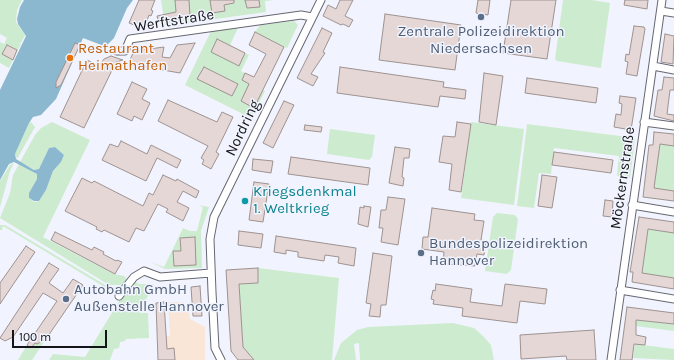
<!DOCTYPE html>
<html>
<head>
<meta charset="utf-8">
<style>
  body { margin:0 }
  #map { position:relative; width:674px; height:360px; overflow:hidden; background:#f1f4fe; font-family:Karla,sans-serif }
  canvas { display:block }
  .scale { position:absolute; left:12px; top:330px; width:95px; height:18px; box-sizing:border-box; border:2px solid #141518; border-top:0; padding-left:5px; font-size:12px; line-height:14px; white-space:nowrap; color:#141518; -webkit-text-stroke:3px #f1f4fe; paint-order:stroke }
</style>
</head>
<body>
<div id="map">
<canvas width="674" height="360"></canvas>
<div class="scale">100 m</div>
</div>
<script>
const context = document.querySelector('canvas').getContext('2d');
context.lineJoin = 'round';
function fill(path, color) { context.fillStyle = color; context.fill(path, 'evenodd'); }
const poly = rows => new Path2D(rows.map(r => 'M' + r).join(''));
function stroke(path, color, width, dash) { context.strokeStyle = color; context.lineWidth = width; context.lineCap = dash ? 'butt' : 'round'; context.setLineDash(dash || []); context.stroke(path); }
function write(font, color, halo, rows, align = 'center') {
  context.font = font + ' Karla,sans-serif'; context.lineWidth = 3; context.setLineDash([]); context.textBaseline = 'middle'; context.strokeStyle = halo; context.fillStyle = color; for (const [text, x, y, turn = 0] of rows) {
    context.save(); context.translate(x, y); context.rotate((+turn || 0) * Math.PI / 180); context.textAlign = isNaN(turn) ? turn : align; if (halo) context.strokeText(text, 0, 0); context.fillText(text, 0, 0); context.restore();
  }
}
fill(poly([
  [168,302,184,302,184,312,189,311,190,319,205,327,205,360,168,360,166,336,170,336]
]), '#fae6d7');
fill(poly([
  [0,0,22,0,17,10,16,22,25,35,21,43,19,43,21,44,9,68,0,63,0,42,4,44,7,38,0,34],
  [161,0,274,0,265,1,266,12,165,26],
  [563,0,592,0,610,3,601,68,557,61,555,59],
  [294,21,298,25,287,48,255,32,260,25],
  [238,28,230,45,249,55,241,71,251,76,247,83,265,91,251,118,185,85,211,31],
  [30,121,35,127,17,159,15,154],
  [52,122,90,140,43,237,114,274,124,276,127,279,122,285,109,285,0,218,10,193,13,175,19,164,37,174,37,179,29,193,29,198,34,202,39,201,46,190,53,171,61,162,64,155,55,147,49,148,39,169,35,170,20,162,35,135,41,128],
  [471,122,524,129,514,205,461,198],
  [527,124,635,138,630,178,617,176,619,156,554,148,551,174,539,173,534,208,517,206],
  [330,129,375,135,372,157,369,160,327,154],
  [660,144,674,146,674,191,654,188],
  [14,163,10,171,0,207,0,181,10,165],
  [198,205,209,207,201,231,202,268,165,269,150,262,164,267,183,228,190,231,197,231,203,207],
  [497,213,515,215,518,219,511,270,507,274,485,271,493,217],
  [0,225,5,225,107,286,120,288,116,294,3,226,2,230,0,230],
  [648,229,674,233,674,278,642,273],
  [258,268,339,278,332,360,254,360,243,347,239,284,258,283],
  [133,281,139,284,154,284,139,313,148,313,149,338,126,339,125,341,120,342,119,348,114,349,110,360,49,360,53,354,85,357,121,298],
  [636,320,674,324,674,331,636,326],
  [453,323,474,328,483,336,491,345,494,360,360,360,359,343,354,344,356,360,334,360,341,343,357,330,368,327],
  [46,339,32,360,18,360,27,345,31,348,35,343,37,343],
  [635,344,674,349,674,360,633,358]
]), '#cdebce');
fill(poly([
  [24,0,133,0,127,8,114,38,107,45,104,46,83,38,56,99,41,115,33,117,29,123,15,154,16,159,34,170,39,169,49,148,55,147,64,155,61,162,53,171,46,190,39,201,34,201,29,198,29,193,37,179,37,174,14,162,9,164,0,180,0,90,26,36,18,24,17,19,20,7]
]), '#8bb8ce');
const building = poly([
  [139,0,155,0,151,10,153,11,151,16,149,15,144,29,129,23,139,0],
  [175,0,189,0,190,16,158,20,157,16,176,12,175,0],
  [210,0,234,0,234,3,224,5,225,11,212,13,210,0],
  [245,0,259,0,260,7,247,8,245,0],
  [340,0,353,0,345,16,353,20,349,27,343,24,341,25,323,16,328,5,336,9,340,0],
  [478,0,490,0,488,15,476,13,478,0],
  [511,0,556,0,547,59,503,53,511,0],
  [625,0,648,0,647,9,624,5,625,0],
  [385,14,461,25,455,70,379,60,385,14],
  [634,26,644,27,645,29,637,76,626,74,628,62,625,61,626,54,629,55,634,26],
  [322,28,332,33,323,52,325,53,311,74,318,77,313,86,297,78,322,28],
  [255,32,284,47,254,108,241,101,249,84,242,80,245,73,254,77,266,54,249,45,255,32],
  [665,34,674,36,673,64,661,62,665,34],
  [217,39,245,53,239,66,211,52,217,39],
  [75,43,80,45,61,85,56,88,56,82,75,43],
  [195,43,180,73,128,64,134,51,164,47,162,57,170,58,177,45,195,43],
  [7,45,17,50,13,60,2,54,7,45],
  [111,56,123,60,116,62,84,128,60,117,87,60,99,66,104,59,111,56],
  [204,67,238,84,232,96,197,79,204,67],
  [340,67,444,82,443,87,466,90,465,99,440,96,438,107,337,93,340,67],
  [484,73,503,76,496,125,479,122,484,73],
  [664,77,674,78,674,90,670,90,667,114,674,115,674,121,654,116,658,90,662,90,664,77],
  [527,78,598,88,596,103,525,93,527,78],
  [132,82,147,89,142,99,150,103,142,120,134,116,132,121,117,114,132,82],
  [620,96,636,98,631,130,614,127,616,114,621,115,622,104,619,103,620,96],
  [168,100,217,122,222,112,233,117,216,152,219,154,211,169,202,164,204,160,201,158,208,146,158,121,168,100],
  [284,101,294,105,273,148,263,143,284,101],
  [457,122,471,124,461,192,449,190,452,164,439,162,443,136,455,137,457,122],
  [305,125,322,127,321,132,304,130,305,125],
  [654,132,674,134,674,146,660,144,654,188,674,191,674,201,643,197,649,145,653,145,654,132],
  [121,141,147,154,151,145,181,160,177,168,157,158,146,181,102,160,110,144,118,147,121,141],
  [395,147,410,149,409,158,404,158,402,177,404,178,403,186,389,183,395,147],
  [554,152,613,160,611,173,552,165,554,152],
  [291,157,370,168,368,185,288,174,291,157],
  [253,159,273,161,271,173,252,170,253,159],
  [163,175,176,181,177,179,199,191,196,198,183,191,177,202,189,208,183,221,166,212,168,209,158,204,144,231,136,228,129,242,104,230,102,232,96,229,97,227,65,211,82,178,92,183,94,181,143,206,149,193,153,195,163,175],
  [542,175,557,177,552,208,538,206,542,175],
  [254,182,269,184,263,222,249,220,254,182],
  [388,197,405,199,398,245,381,242,383,228,379,228,381,210,386,210,388,197],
  [605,200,613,201,612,217,603,216,605,200],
  [364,206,371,207,368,227,358,224,360,207,364,208,364,206],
  [432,208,475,214,474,220,484,221,481,240,486,241,484,255,477,254,475,266,443,264,444,252,422,249,423,237,428,237,432,208],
  [639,217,674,222,674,233,648,229,642,273,674,278,674,289,632,282,633,272,630,272,639,217],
  [239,231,263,234,261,248,238,245,239,231],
  [55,232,92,250,94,247,104,252,103,254,116,261,117,260,122,262,115,274,51,240,55,232],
  [276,236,356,248,354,266,338,263,339,257,325,255,324,261,298,257,298,252,286,250,286,254,274,252,276,236],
  [195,237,196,265,174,266,173,251,181,251,180,238,195,237],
  [26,246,35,252,0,304,0,283,26,246],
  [373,253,392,256,386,305,381,305,380,317,369,316,371,304,366,303,373,253],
  [49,263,59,269,49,283,63,293,73,279,83,285,46,339,37,344,35,343,31,348,27,345,57,301,43,293,13,337,5,341,0,338,49,263],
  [258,268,258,283,239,284,243,347,254,360,238,360,231,351,226,270,258,268],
  [436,284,472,289,470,302,502,306,505,284,547,289,545,304,520,301,517,323,462,316,463,308,433,304,434,300,431,299,433,290,435,291,436,284],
  [200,286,202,316,193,316,191,287,200,286],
  [164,302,167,349,174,348,175,360,158,360,156,303,164,302],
  [627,307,674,313,674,324,636,320,636,335,646,337,645,345,634,344,632,360,620,360,627,307],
  [594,330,596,360,567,360,566,356,521,359,520,335,594,330]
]);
fill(building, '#e4d7d6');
stroke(building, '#9e9291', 1);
const street = poly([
  [661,11,674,13],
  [117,51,125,51,130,39,301,15,312,17],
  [653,66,674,70],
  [644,122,674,126],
  [632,205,674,212],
  [620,290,674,299],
  [119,296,134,277,144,271,160,277,211,273],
  [221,360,215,348,212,292,210,239,214,217,321,0],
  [611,360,662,0]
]);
stroke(street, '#666871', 9);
stroke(street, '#fff', 7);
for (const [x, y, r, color] of [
  [481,17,4,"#5c6f8a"],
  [70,58,4,"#e8710a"],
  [245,201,4,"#0f9aa8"],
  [421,253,4,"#5c6f8a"],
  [66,299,4,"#5c6f8a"]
]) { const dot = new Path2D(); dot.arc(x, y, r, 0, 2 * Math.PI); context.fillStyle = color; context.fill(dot); stroke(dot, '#f1f4fe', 1.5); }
write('15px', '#141518', '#f1f4fe', [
  ["Werftstraße",174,21,-9],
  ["Nordring",243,128,-64],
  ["Möckernstraße",623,178,-82]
]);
write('15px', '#4e5e75', '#f1f4fe', [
  ["Zentrale Polizeidirektion",481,32,"center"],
  ["Niedersachsen",481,49,"center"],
  ["Bundespolizeidirektion",429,244],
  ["Hannover",429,261],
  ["Autobahn GmbH",74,290],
  ["Außenstelle Hannover",74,307]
], 'left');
write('15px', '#c56008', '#f1f4fe', [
  ["Restaurant",78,49],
  ["Heimathafen",78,66]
], 'left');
write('15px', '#0d838f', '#f1f4fe', [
  ["Kriegsdenkmal",253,192],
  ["1. Weltkrieg",253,209]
], 'left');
</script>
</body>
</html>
